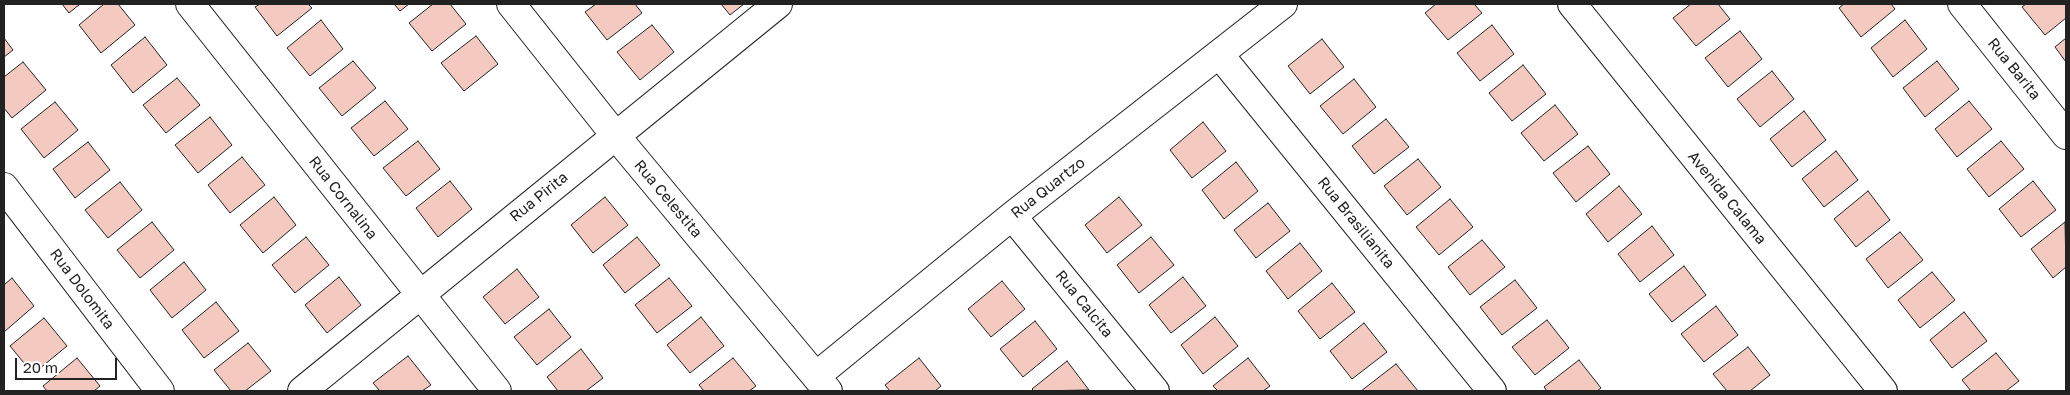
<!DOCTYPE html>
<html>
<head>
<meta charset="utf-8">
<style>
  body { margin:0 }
  #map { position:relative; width:2070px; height:395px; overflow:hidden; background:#fff; font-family:"Golos Text",sans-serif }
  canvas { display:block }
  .frame { position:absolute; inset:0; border:5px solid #222; pointer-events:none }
  .scale { position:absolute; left:15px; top:358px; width:102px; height:22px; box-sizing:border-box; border:2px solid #222; border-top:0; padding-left:6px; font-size:15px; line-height:18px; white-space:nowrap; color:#222; -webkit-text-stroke:4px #fff; paint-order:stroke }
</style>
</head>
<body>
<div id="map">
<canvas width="2070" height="395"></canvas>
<div class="frame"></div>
<div class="scale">20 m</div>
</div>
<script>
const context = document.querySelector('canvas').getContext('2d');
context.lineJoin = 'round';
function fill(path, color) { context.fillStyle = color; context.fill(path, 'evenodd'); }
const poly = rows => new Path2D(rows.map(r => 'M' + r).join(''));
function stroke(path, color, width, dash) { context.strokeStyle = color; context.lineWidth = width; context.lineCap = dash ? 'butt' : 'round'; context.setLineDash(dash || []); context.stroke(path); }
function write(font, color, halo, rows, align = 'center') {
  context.font = font + ' "Golos Text",sans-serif'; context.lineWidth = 4; context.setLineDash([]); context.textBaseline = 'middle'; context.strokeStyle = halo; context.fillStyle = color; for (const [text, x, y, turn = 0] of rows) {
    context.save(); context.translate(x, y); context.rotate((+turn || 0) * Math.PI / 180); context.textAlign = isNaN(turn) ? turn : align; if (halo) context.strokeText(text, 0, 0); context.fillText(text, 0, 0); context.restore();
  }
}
const building = poly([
  [62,4,80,4,69,13,62,4],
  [104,4,118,4,135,25,101,53,79,25,104,4],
  [260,4,308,4,312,8,277,36,255,7,260,4],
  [394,4,409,4,400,11,394,4],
  [433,4,450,4,466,24,432,51,409,23,433,4],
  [596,4,635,4,642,13,607,40,585,12,596,4],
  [721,4,744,4,730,15,721,4],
  [1436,4,1474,4,1482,13,1448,40,1425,13,1436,4],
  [1691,4,1718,4,1730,19,1696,46,1673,18,1691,4],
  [1844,4,1891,4,1895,9,1861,37,1839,8,1844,4],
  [2026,4,2066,4,2066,18,2045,35,2022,7,2026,4],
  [321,20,343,49,310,76,287,48,321,20],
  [1905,20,1927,49,1893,77,1871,48,1905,20],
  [652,25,674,52,640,80,617,52,652,25],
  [1492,25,1514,54,1480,81,1457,53,1492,25],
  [1740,31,1762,59,1728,87,1705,58,1740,31],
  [476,36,498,64,464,91,441,63,476,36],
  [145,37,167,65,133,93,111,65,145,37],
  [4,38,13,50,4,57,4,38],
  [2066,38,2066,62,2055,47,2066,38],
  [1322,39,1344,67,1310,94,1288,66,1322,39],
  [353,61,376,88,342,116,319,88,353,61],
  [1937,61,1959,89,1925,117,1903,88,1937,61],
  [23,62,46,90,12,118,4,108,4,77,23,62],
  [1523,65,1546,94,1512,121,1489,93,1523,65],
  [1772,71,1794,99,1760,127,1737,99,1772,71],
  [177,78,200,105,166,133,143,105,177,78],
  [1354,79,1376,107,1343,134,1320,106,1354,79],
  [385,101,408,129,374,156,351,128,385,101],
  [1969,101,1992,129,1957,157,1935,129,1969,101],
  [55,102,78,130,44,158,21,129,55,102],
  [1555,105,1578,134,1544,161,1521,133,1555,105],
  [1804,111,1826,140,1792,167,1770,139,1804,111],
  [210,117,232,145,198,173,175,145,210,117],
  [1386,119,1409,147,1374,174,1352,146,1386,119],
  [1203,122,1226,151,1192,178,1170,150,1203,122],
  [418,141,440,169,406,196,383,168,418,141],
  [2001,141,2024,169,1989,197,1967,169,2001,141],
  [88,142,110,170,75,198,53,169,88,142],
  [1588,146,1610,174,1576,202,1553,173,1588,146],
  [1836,151,1858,180,1824,207,1802,179,1836,151],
  [242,157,265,185,230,213,208,185,242,157],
  [1418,159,1441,187,1407,215,1384,186,1418,159],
  [1236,162,1258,191,1224,219,1202,190,1236,162],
  [450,181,472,209,438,237,416,208,450,181],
  [2033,181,2056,210,2021,237,1999,209,2033,181],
  [120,182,142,210,108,238,85,210,120,182],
  [1619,186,1642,214,1608,242,1586,214,1619,186],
  [1868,191,1890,220,1856,247,1834,219,1868,191],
  [274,197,296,225,263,253,240,225,274,197],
  [605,197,628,225,593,253,571,225,605,197],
  [1119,197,1142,225,1107,253,1085,225,1119,197],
  [1450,199,1473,227,1439,255,1416,227,1450,199],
  [1268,203,1290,231,1256,258,1234,230,1268,203],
  [152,222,174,250,140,278,117,250,152,222],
  [2065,222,2066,267,2053,278,2031,249,2065,222],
  [1652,226,1674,255,1640,282,1618,254,1652,226],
  [1900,232,1923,260,1888,288,1866,259,1900,232],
  [306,237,329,265,295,293,272,265,306,237],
  [637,237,660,265,625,293,603,265,637,237],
  [1151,237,1174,265,1139,293,1117,265,1151,237],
  [1482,240,1505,267,1470,295,1448,267,1482,240],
  [1300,243,1322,271,1288,299,1266,271,1300,243],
  [184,262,206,290,172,318,150,290,184,262],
  [1684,266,1706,295,1672,322,1649,294,1684,266],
  [517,269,539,297,505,324,483,297,517,269],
  [1932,272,1955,300,1920,328,1898,300,1932,272],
  [339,277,361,305,327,333,305,305,339,277],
  [1183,277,1206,306,1171,333,1149,305,1183,277],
  [12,278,34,306,4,332,4,285,12,278],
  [669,278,692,306,657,333,635,305,669,278],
  [1515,280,1537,308,1502,335,1480,307,1515,280],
  [1002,281,1025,309,991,337,968,309,1002,281],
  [1332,283,1355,312,1320,339,1298,311,1332,283],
  [216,302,239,331,204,358,182,330,216,302],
  [1716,306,1738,335,1704,362,1681,334,1716,306],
  [549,309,571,337,537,365,514,337,549,309],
  [1964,312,1987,341,1952,368,1930,340,1964,312],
  [701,317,724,346,690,373,667,345,701,317],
  [1215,317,1238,346,1203,374,1181,345,1215,317],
  [44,318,67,346,33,374,10,346,44,318],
  [1547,320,1569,348,1535,375,1512,347,1547,320],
  [1035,321,1057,349,1023,377,1000,349,1035,321],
  [1364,323,1387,352,1352,379,1330,351,1364,323],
  [248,343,271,371,245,391,231,391,214,370,248,343],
  [1748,347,1770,375,1750,391,1727,391,1713,374,1748,347],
  [581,349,603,378,586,391,558,391,547,377,581,349],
  [1996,353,2019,381,2006,391,1971,391,1962,380,1996,353],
  [408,356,431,385,422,391,380,391,373,383,408,356],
  [77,358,100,386,94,391,47,391,43,386,77,358],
  [733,358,756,386,749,391,704,391,699,385,733,358],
  [919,358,941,386,935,391,890,391,885,385,919,358],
  [1248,358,1270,386,1263,391,1218,391,1213,386,1248,358],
  [1579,360,1601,388,1597,391,1547,391,1544,387,1579,360],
  [1067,361,1089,390,1034,391,1032,389,1067,361],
  [1396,364,1418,391,1361,391,1396,364]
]);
fill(building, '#f3c9c0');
stroke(building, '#222', 1);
const minor = poly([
  [190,4,497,391],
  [511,4,615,135,828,391],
  [1962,4,2066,135],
  [1219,54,1492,391],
  [4,187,160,391],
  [1012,216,1155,391],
  [816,376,1012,216,1283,4],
  [302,391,778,4]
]);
const tertiary = poly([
  [1572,4,1883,391]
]);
stroke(minor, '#222', 30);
stroke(tertiary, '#222', 30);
stroke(minor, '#fff', 28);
stroke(tertiary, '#fff', 28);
write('15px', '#222', '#fff', [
  ["Rua Barita",2014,69,51],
  ["Rua Quartzo",1048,188,-38],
  ["Rua Pirita",539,197,-39],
  ["Rua Cornalina",343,198,52],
  ["Avenida Calama",1727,198,51],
  ["Rua Celestita",668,199,50],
  ["Rua Brasilianita",1356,223,51],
  ["Rua Dolomita",82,289,53],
  ["Rua Calcita",1084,304,51]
]);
</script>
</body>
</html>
